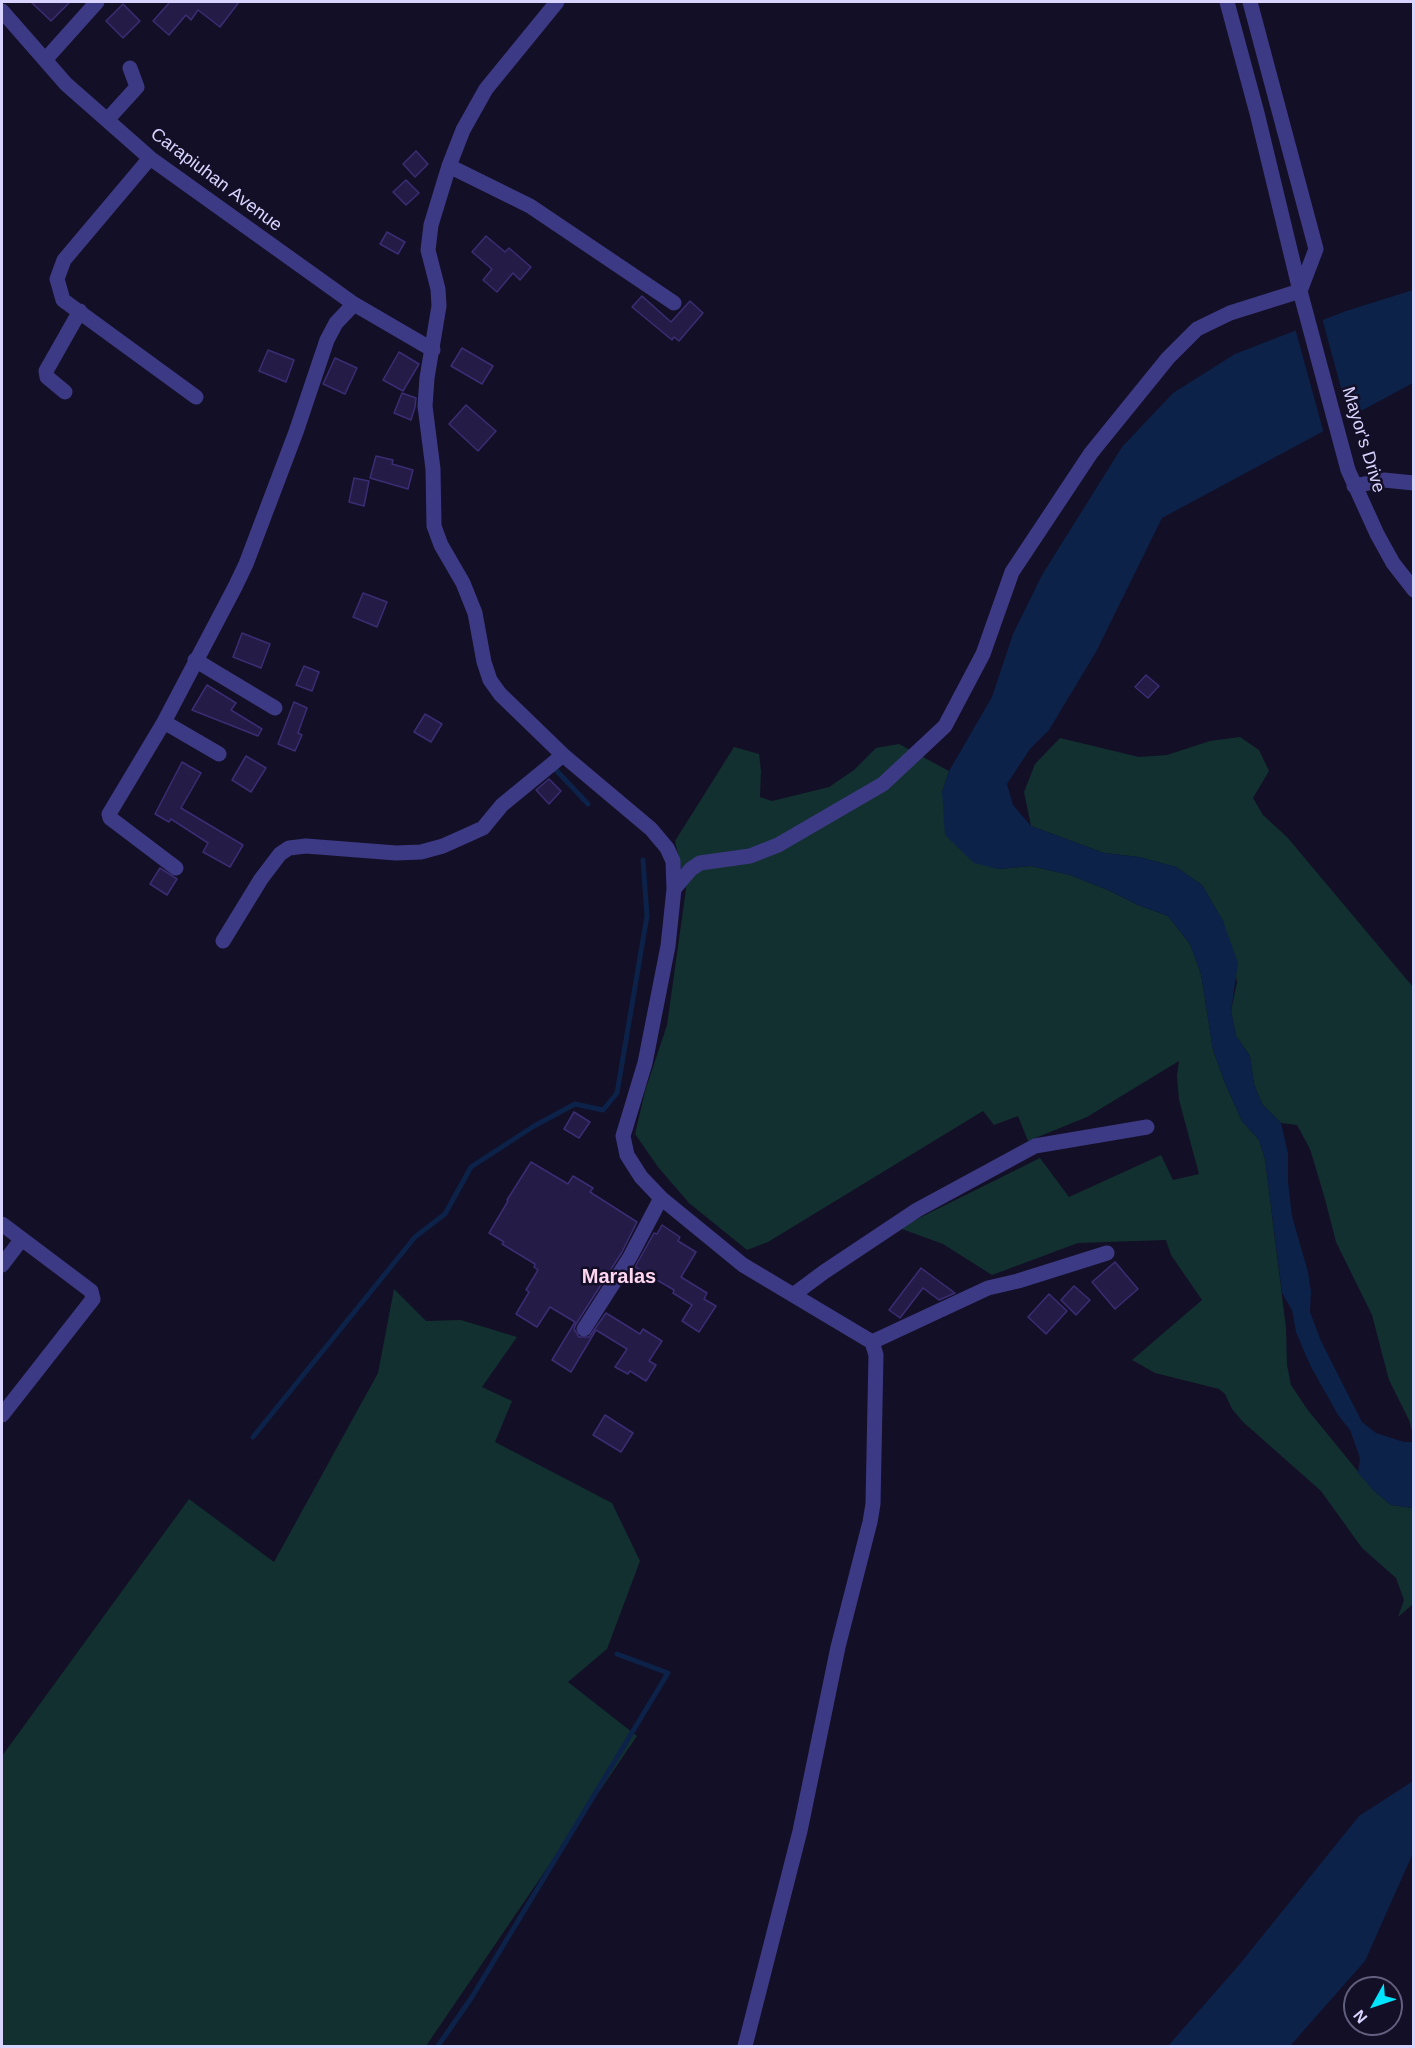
<!DOCTYPE html>
<html>
<head>
<meta charset="utf-8">
<style>
  body { margin:0 }
  #map { position:relative; width:1415px; height:2048px; overflow:hidden; background:#130f26; font-family:Arial,sans-serif }
  canvas { display:block }
  .frame { position:absolute; inset:0; border:3px solid #d9d4ff; pointer-events:none }
  .north { position:absolute; left:1343px; top:1976px; width:60px; height:60px; box-sizing:border-box; background:#130f26; border:2px solid #625e7d; border-radius:50%; rotate:230deg; font-size:16px; font-weight:700; line-height:24px; text-align:center; color:#d9d4ff }
  .north::after { content:''; display:block; margin:auto; width:21px; height:27px; background:#00e5ff; clip-path:polygon(50% 0,100% 100%,50% 72%,0 100%) }
</style>
</head>
<body>
<div id="map">
<canvas width="1415" height="2048"></canvas>
<div class="frame"></div>
<div class="north">N</div>
</div>
<script>
const context = document.querySelector('canvas').getContext('2d');
context.lineJoin = 'round';
function fill(path, color) { context.fillStyle = color; context.fill(path, 'evenodd'); }
const poly = rows => new Path2D(rows.map(r => 'M' + r).join(''));
function stroke(path, color, width, dash) { context.strokeStyle = color; context.lineWidth = width; context.lineCap = dash ? 'butt' : 'round'; context.setLineDash(dash || []); context.stroke(path); }
function write(font, color, halo, rows, align = 'center') {
  context.font = font + ' Arial,sans-serif'; context.lineWidth = 5; context.setLineDash([]); context.textBaseline = 'middle'; context.strokeStyle = halo; context.fillStyle = color; for (const [text, x, y, turn = 0] of rows) {
    context.save(); context.translate(x, y); context.rotate((+turn || 0) * Math.PI / 180); context.textAlign = isNaN(turn) ? turn : align; if (halo) context.strokeText(text, 0, 0); context.fillText(text, 0, 0); context.restore();
  }
}
fill(poly([
  [1240,737,1259,750,1269,771,1253,798,1263,815,1287,837,1413,987,1413,1435,1409,1420,1389,1380,1372,1315,1336,1242,1325,1199,1310,1149,1297,1125,1281,1123,1262,1104,1254,1084,1250,1056,1236,1036,1231,1011,1237,982,1223,921,1202,885,1176,867,1139,857,1104,853,1031,826,1024,792,1035,764,1060,738,1139,757,1167,755,1210,741],
  [899,744,949,771,942,792,998,869,1031,866,1070,875,1108,890,1138,905,1168,916,1190,944,1201,974,1213,1050,1225,1083,1242,1121,1259,1140,1265,1159,1286,1328,1287,1365,1291,1385,1307,1409,1374,1491,1391,1505,1413,1508,1413,1604,1398,1617,1404,1600,1396,1578,1362,1548,1321,1491,1243,1422,1232,1409,1225,1394,1219,1389,1155,1373,1132,1360,1202,1300,1171,1255,1166,1240,1078,1243,992,1275,943,1244,899,1228,1040,1158,1069,1197,1161,1155,1173,1180,1199,1174,1179,1100,1177,1076,1179,1061,1087,1117,1028,1141,1018,1116,994,1125,983,1111,768,1242,747,1250,689,1203,658,1167,635,1134,645,1091,667,1025,686,889,675,841,734,747,759,754,761,771,760,797,772,801,829,787,854,770,876,748],
  [394,1289,426,1321,461,1320,517,1337,482,1387,512,1401,495,1442,612,1503,640,1561,607,1649,568,1682,637,1736,426,2046,2,2046,2,1756,189,1499,274,1562,378,1373]
]), '#12302f');
fill(poly([
  [1413,290,1413,383,1162,518,1096,652,1049,730,1030,749,1007,784,1013,805,1031,826,1104,853,1139,857,1176,867,1202,885,1223,921,1238,963,1231,1011,1236,1036,1250,1056,1254,1084,1262,1104,1281,1123,1288,1153,1288,1182,1292,1216,1308,1272,1311,1292,1310,1312,1321,1341,1362,1422,1376,1433,1404,1442,1413,1442,1413,1508,1391,1505,1374,1491,1358,1473,1360,1458,1350,1430,1338,1415,1310,1365,1296,1332,1292,1310,1282,1293,1265,1159,1259,1140,1242,1121,1225,1083,1213,1050,1201,974,1190,944,1168,916,1138,905,1108,890,1070,875,1031,866,998,869,974,863,945,835,942,792,949,771,992,697,1013,634,1042,575,1122,447,1173,393,1235,354,1346,311],
  [1413,1781,1413,1853,1365,1961,1290,2046,1168,2046,1239,1965,1359,1816]
]), '#0c2248');
fill(poly([
  [1322,318,1350,421,1324,434,1295,328]
]), '#130f26');
stroke(poly([
  [556,770,588,804],
  [253,1437,415,1237,445,1214,471,1167,534,1126,575,1104,603,1110,617,1093,647,916,643,860],
  [438,2046,472,1997,668,1673,617,1654]
]), '#0c2248', 5);
const building = poly([
  [31,2,70,2,51,21,31,2],
  [168,2,239,2,220,27,198,10,191,20,186,15,169,35,153,21,169,3,168,2],
  [123,4,140,21,123,38,106,21,123,4],
  [416,151,428,164,415,177,403,164,416,151],
  [406,180,419,193,406,205,393,192,406,180],
  [387,232,405,242,398,254,380,244,387,232],
  [486,236,505,252,509,248,531,267,520,280,513,273,497,292,483,280,492,269,472,252,486,236],
  [642,296,671,322,690,301,703,313,679,341,674,337,672,340,632,307,642,296],
  [462,348,493,366,482,384,451,366,462,348],
  [268,350,294,360,286,382,259,371,268,350],
  [399,352,419,364,403,391,383,380,399,352],
  [335,358,357,368,345,394,323,384,335,358],
  [402,393,416,398,415,407,411,420,394,413,402,393],
  [466,405,496,431,478,451,449,424,466,405],
  [376,456,393,460,392,464,413,470,408,489,370,478,376,456],
  [354,478,369,481,364,506,349,502,354,478],
  [363,593,387,602,377,627,353,617,363,593],
  [242,633,270,644,261,668,233,657,242,633],
  [304,666,319,672,312,691,296,685,304,666],
  [1146,675,1159,686,1148,698,1135,687,1146,675],
  [207,685,236,703,231,710,262,729,258,736,192,710,207,685],
  [294,702,307,708,298,733,302,735,295,751,278,744,294,702],
  [425,714,442,724,431,742,414,732,425,714],
  [246,756,266,768,251,792,232,780,246,756],
  [182,762,201,773,181,808,243,845,230,867,203,852,208,843,171,819,169,822,155,814,182,762],
  [549,779,561,791,549,804,536,790,549,779],
  [160,868,177,879,167,895,150,884,160,868],
  [574,1112,590,1122,579,1138,564,1129,574,1112],
  [531,1162,568,1184,573,1176,593,1188,590,1192,637,1222,622,1252,576,1324,574,1329,579,1337,589,1337,606,1313,640,1334,643,1329,662,1341,649,1361,656,1365,646,1381,630,1371,628,1374,615,1367,627,1349,596,1330,571,1372,552,1360,575,1322,550,1307,537,1327,516,1314,529,1292,526,1290,538,1270,534,1267,535,1264,502,1244,504,1242,489,1233,508,1201,507,1200,531,1162],
  [662,1225,680,1237,678,1241,696,1252,681,1277,707,1293,704,1299,716,1306,699,1332,682,1321,692,1305,673,1293,674,1290,635,1267,654,1233,657,1234,662,1225],
  [1115,1262,1138,1289,1115,1309,1092,1282,1115,1262],
  [921,1268,955,1293,939,1300,923,1288,900,1318,889,1310,921,1268],
  [1074,1286,1090,1300,1076,1315,1061,1300,1074,1286],
  [1049,1294,1067,1311,1046,1334,1028,1317,1049,1294],
  [605,1415,633,1433,621,1452,593,1435,605,1415]
]);
fill(building, '#241b47');
stroke(building, '#3b2d73', 1.5);
stroke(poly([
  [557,2,486,89,463,130,449,166,431,225,428,250,438,289,439,306,427,378,425,406,433,469,434,526,441,545,463,583,475,613,484,662,490,680,500,694,563,755,651,829,667,848,673,861,674,889,668,946,645,1063,623,1136,627,1155,641,1177,661,1198,743,1265,872,1342,876,1355,873,1504,870,1522,838,1647,800,1831,745,2046],
  [1227,2,1257,113,1300,291,1348,470,1377,534,1393,563,1414,590],
  [1250,2,1316,249,1300,291],
  [2,11,66,84,150,158,354,304,433,350],
  [45,60,97,2],
  [107,120,137,87,130,68],
  [150,158,64,260,57,279,63,300,196,397],
  [449,166,530,206,674,303],
  [65,392,47,377,46,371,80,311],
  [1354,486,1384,480,1414,483],
  [195,660,275,708],
  [164,722,219,754],
  [176,868,110,818,109,814,164,722,235,587,246,564,296,432,327,340,336,323,354,304],
  [674,889,691,869,700,863,750,856,778,845,883,784,945,726,983,654,1012,572,1091,453,1168,358,1197,329,1230,313,1300,291],
  [223,941,261,879,280,854,289,848,306,846,396,853,421,852,443,846,483,828,502,805,563,755],
  [2,1224,91,1291,93,1299,2,1415],
  [2,1265,21,1240],
  [793,1295,824,1272,917,1210,1035,1146,1147,1127],
  [584,1329,630,1257,661,1198],
  [872,1342,988,1288,1018,1281,1107,1253]
]), '#3d3a85', 15);
write('18px', '#d9d4ff', '#130f26', [
  ["Carapiuhan Avenue",216,180,37],
  ["Mayor's Drive",1363,440,73]
]);
write('bold 20px', '#ffd6f0', '#130f26', [
  ["Maralas",619,1277]
]);
</script>
</body>
</html>
